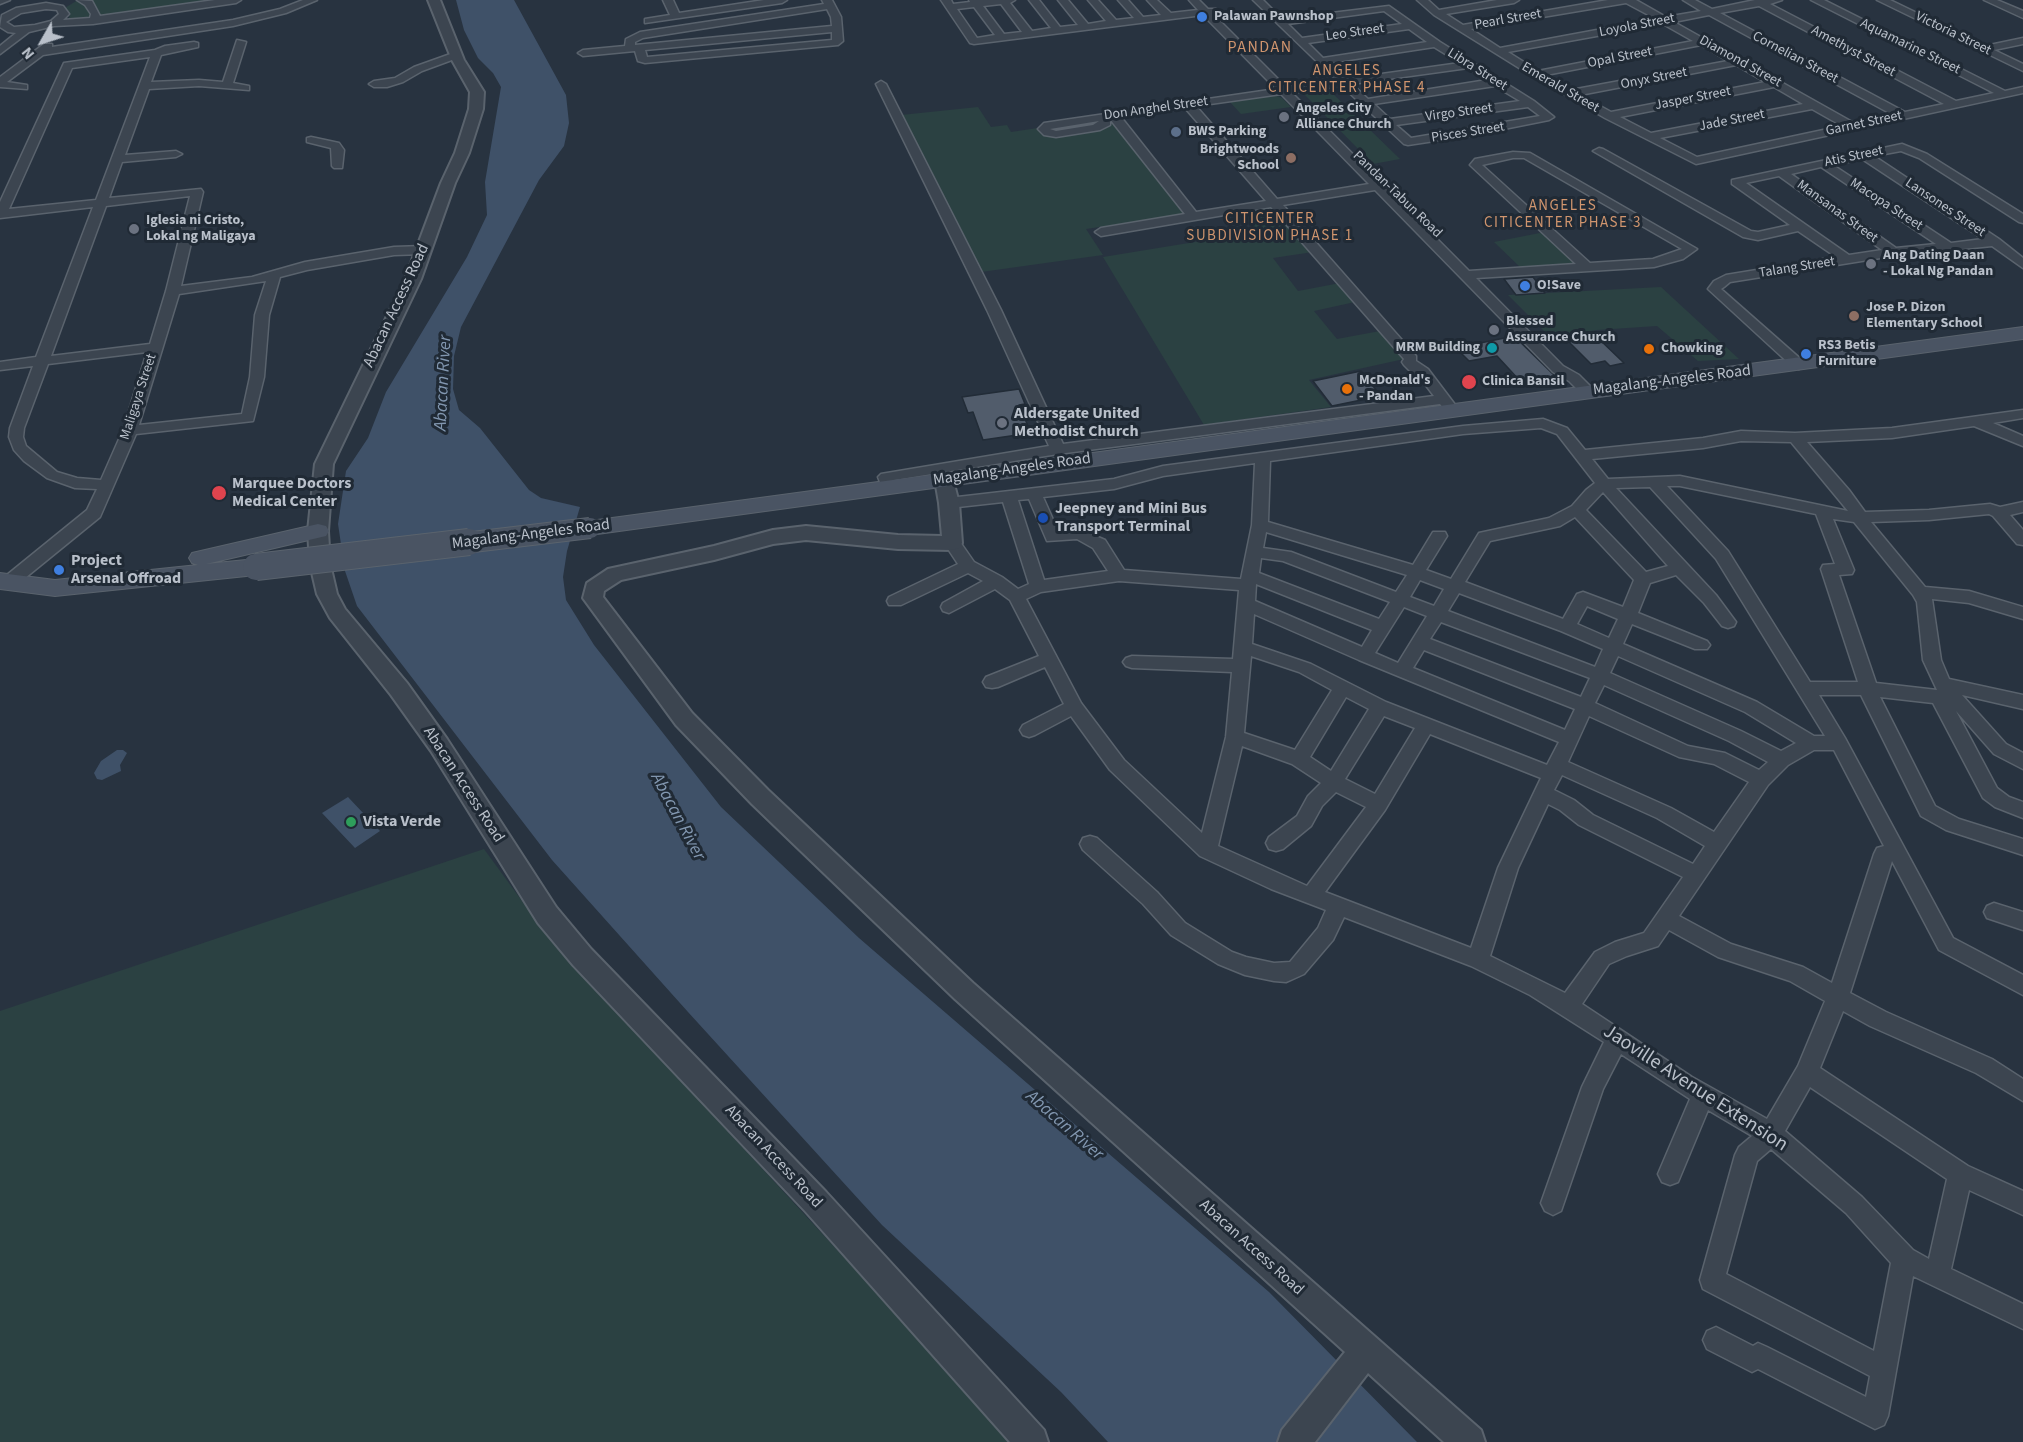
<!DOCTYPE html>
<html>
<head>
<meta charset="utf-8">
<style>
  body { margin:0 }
  #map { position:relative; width:2023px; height:1442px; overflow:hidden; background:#283340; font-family:"Source Sans 3",sans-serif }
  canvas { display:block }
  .north { position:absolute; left:12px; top:12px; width:60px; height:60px; -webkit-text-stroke:4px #202a35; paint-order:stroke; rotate:231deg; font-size:16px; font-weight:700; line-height:24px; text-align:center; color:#b9c0ca }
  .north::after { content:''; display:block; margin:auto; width:21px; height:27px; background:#b9c0ca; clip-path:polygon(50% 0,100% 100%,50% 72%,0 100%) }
</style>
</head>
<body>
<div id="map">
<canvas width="2023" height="1442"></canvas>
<div class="north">N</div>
</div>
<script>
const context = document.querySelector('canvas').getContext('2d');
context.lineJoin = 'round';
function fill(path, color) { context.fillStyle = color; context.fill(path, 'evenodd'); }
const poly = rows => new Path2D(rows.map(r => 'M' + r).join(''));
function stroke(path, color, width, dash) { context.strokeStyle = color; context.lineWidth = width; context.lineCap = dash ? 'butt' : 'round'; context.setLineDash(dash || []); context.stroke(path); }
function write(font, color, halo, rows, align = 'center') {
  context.font = font + ' "Source Sans 3",sans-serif'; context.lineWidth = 6; context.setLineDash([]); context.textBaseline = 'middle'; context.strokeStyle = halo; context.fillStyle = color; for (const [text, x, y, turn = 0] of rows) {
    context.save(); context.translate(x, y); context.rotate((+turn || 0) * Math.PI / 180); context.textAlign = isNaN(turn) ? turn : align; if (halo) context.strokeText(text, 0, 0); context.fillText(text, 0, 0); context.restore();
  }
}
fill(poly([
  [78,0,233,0,81,21,68,20,70,15,63,9],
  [1326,87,1400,159,1373,164,1301,91],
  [1275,95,1282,98,1291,107,1241,114,1229,101],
  [978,107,991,127,1007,125,1011,132,1111,117,1186,214,1086,229,1103,255,981,272,901,115],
  [1270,206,1313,252,1273,258,1298,291,1340,283,1355,302,1314,311,1337,339,1380,331,1404,359,1309,380,1331,407,1204,425,1103,257,1256,232,1238,211],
  [1545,232,1575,263,1521,268,1494,242],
  [1661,287,1739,359,1698,361,1657,326,1597,330,1550,337,1508,295],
  [484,849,536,920,584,975,1014,1442,0,1442,0,1011]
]), '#2b4142');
fill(poly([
  [456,0,514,0,566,95,569,123,564,146,539,180,461,327,454,356,453,389,459,410,480,428,529,490,541,498,580,507,567,551,563,577,566,600,594,645,721,807,859,938,1269,1292,1417,1442,1108,1442,1061,1392,882,1225,688,1012,552,860,357,606,345,571,338,524,346,471,368,438,386,392,467,257,487,215,485,182,501,87,493,73,478,58,464,30],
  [117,750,123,750,127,753,120,765,121,771,102,780,97,779,94,773,101,761],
  [348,797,380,831,355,848,322,813]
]), '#3f5168');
const building = poly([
  [1533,277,1545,293,1516,295,1504,279,1533,277],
  [1514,336,1555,376,1521,382,1497,356,1469,361,1456,348,1514,336],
  [1594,337,1599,339,1624,363,1610,366,1605,361,1591,364,1569,342,1594,337],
  [1361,371,1381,396,1332,406,1313,381,1361,371],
  [1019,389,1025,404,1019,405,1031,433,983,440,973,412,968,413,962,397,1019,389]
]);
fill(building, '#515c6b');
stroke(building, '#222c37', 1.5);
const minor = poly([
  [0,0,10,0,0,4,0,0],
  [77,0,92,1,100,16,215,0,241,0,236,3,93,24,54,26,29,32,0,54,0,46,16,33,8,32,0,27,2,15,16,8,46,3,63,6,69,14,63,20,90,18,91,14,85,5,77,0],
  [46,9,57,10,59,14,51,21,35,25,14,27,6,22,21,13,46,9],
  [303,0,317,0,286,13,233,26,43,55,7,82,27,85,27,89,0,87,0,77,44,44,52,44,52,47,233,20,280,9,303,0],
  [663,0,673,0,679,13,764,0,787,0,782,3,645,23,645,19,670,15,663,0],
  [822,0,832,0,841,17,843,41,838,45,645,63,638,61,635,51,583,56,578,53,583,50,625,46,626,39,640,32,824,4,822,0],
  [827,9,831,17,832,26,635,45,635,42,643,38,827,9],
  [832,32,832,40,647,57,645,50,832,32],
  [941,0,951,0,953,4,970,2,969,0,1015,0,1010,3,1032,31,1051,28,1029,0,1039,0,1060,27,1078,25,1058,0,1068,0,1088,24,1106,21,1088,0,1098,0,1116,20,1134,18,1118,0,1128,0,1143,17,1161,15,1147,0,1157,0,1171,13,1198,10,1189,0,1199,0,1208,9,1216,9,1218,11,1213,14,1286,87,1336,80,1253,0,1263,0,1282,19,1389,6,1440,42,1534,101,1554,117,1549,120,1474,135,1408,145,1404,144,1342,86,1292,93,1469,271,1576,264,1470,165,1475,159,1513,152,1530,153,1697,249,1683,259,1654,267,1476,278,1563,366,1579,375,1593,389,1595,392,1588,396,1583,395,1569,381,1553,372,1375,190,1283,205,1416,356,1416,361,1428,369,1456,406,1454,409,1444,409,1440,404,1058,454,894,480,896,487,893,490,883,490,878,477,881,474,1049,446,987,310,876,84,881,81,886,84,1001,310,1063,444,1434,396,1418,375,1412,373,1404,365,1402,362,1404,359,1271,207,1101,236,1095,232,1101,228,1185,214,1110,119,1110,125,1100,130,1056,137,1044,135,1038,129,1044,123,1276,89,1203,15,974,44,970,43,941,0],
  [1001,4,1022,32,1004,34,983,6,1001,4],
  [974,7,995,35,977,38,957,9,974,7],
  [1384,11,1402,24,1302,38,1288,24,1384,11],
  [1409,29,1427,42,1323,58,1308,43,1409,29],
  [1434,47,1460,63,1346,79,1329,63,1434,47],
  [1468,68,1487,80,1368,99,1352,84,1468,68],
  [1495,86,1520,101,1390,119,1374,104,1495,86],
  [1281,94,1369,184,1277,199,1196,106,1281,94],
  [1528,107,1540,116,1411,138,1396,125,1528,107],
  [1185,108,1266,201,1196,212,1121,117,1185,108],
  [1099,121,1093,125,1056,131,1050,129,1099,121],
  [1513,158,1524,158,1682,249,1653,259,1590,263,1482,165,1513,158],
  [1417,0,1428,0,1439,10,1497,0,1519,0,1514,3,1446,14,1463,25,1608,0,1636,0,1666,17,1701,11,1683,0,1695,0,1712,9,1755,0,1782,0,1770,4,1956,101,1994,93,1811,0,1824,0,2005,91,2023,87,2023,93,1696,164,1605,118,1524,71,1434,15,1417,0],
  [1626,3,1656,19,1500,48,1471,29,1626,3],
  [1759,6,1944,104,1905,112,1720,13,1759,6],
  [1709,15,1893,115,1854,123,1674,22,1709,15],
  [1663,24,1693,41,1538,71,1508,52,1663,24],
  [1701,45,1728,61,1571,90,1546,75,1701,45],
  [1736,65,1765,82,1611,112,1580,95,1736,65],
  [1774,87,1803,104,1651,133,1620,117,1774,87],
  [1812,109,1842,126,1697,157,1660,138,1812,109],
  [1877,0,1890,0,1985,46,2023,38,2023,44,1994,50,2023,64,2023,71,1877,0],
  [1984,0,1997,0,2023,11,2023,18,1984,0],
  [237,40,246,42,233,83,249,86,249,90,199,86,149,89,125,155,176,151,182,154,176,157,122,162,109,198,201,189,203,192,181,286,252,277,305,262,394,247,424,246,430,250,424,254,394,255,307,270,280,277,269,315,264,377,253,421,136,434,100,517,14,587,2,587,0,583,2,579,87,510,97,489,75,488,47,478,24,461,14,450,9,437,10,428,33,366,0,370,0,362,36,357,93,207,0,218,0,202,64,63,155,50,165,46,194,42,198,43,198,47,161,55,151,82,199,80,223,82,237,40],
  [150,57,96,200,9,209,72,68,150,57],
  [190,196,166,291,150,344,51,356,106,206,190,196],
  [266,281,255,315,250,377,242,414,139,425,179,294,266,281],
  [147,352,123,430,101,480,77,478,57,472,26,446,23,437,24,428,48,364,147,352],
  [456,52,461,55,460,57,422,71,403,82,387,87,374,87,369,84,374,81,395,78,414,67,456,52],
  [311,137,339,143,344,150,342,168,334,168,332,166,331,148,307,142,307,138,311,137],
  [1902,144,1927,154,2023,214,2023,223,2019,222,1919,158,1901,151,1874,156,1999,239,2023,258,2023,268,1992,246,1893,256,1730,282,1724,287,1721,289,1804,362,1806,365,1799,369,1794,368,1708,289,1714,281,1726,275,1836,257,1798,231,1758,240,1743,237,1593,151,1599,148,1603,149,1751,231,1758,232,1790,225,1732,184,1732,180,1902,144],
  [1862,159,1983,239,1951,243,1833,165,1862,159],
  [1821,167,1936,244,1896,248,1791,174,1821,167],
  [1779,176,1882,250,1849,255,1746,183,1779,176],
  [2023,410,2023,418,1993,423,2023,436,2023,446,1974,426,1892,438,1807,442,1849,490,1865,512,1929,510,1990,504,2000,507,2023,502,2023,512,2010,515,2023,530,2023,545,2017,544,1993,516,1989,514,1929,520,1871,522,1925,587,1969,591,2023,607,2023,619,1969,603,1932,599,1941,660,1949,679,2023,695,2023,709,1962,695,2006,744,2023,753,2023,769,1994,754,1956,711,1997,788,2009,797,2023,802,2023,818,1995,807,1983,798,1933,703,1880,697,1935,806,1959,819,2023,839,2023,855,1946,830,1921,816,1861,695,1819,695,1845,738,1953,938,2023,975,2023,995,1939,950,1892,861,1850,993,1886,1012,1992,1059,2023,1079,2023,1101,1976,1073,1870,1026,1843,1011,1820,1068,1968,1166,2023,1191,2023,1215,1969,1190,1951,1269,2023,1304,2023,1329,1913,1276,1888,1416,1884,1425,1875,1429,1758,1369,1752,1372,1707,1349,1703,1340,1707,1331,1716,1327,1753,1346,1758,1343,1767,1347,1866,1397,1870,1376,1703,1289,1700,1280,1735,1155,1739,1147,1752,1136,1708,1110,1678,1182,1670,1185,1662,1182,1658,1174,1690,1099,1621,1054,1603,1089,1561,1211,1553,1215,1545,1211,1541,1203,1582,1087,1604,1042,1530,995,1471,966,1344,917,1333,940,1304,974,1293,979,1286,982,1274,981,1245,975,1218,964,1171,935,1143,904,1083,850,1080,844,1083,838,1090,836,1097,838,1157,892,1185,923,1232,952,1246,957,1274,963,1290,962,1318,928,1326,910,1271,889,1200,856,1110,770,1071,716,1035,735,1029,737,1023,735,1020,730,1023,725,1064,704,1045,667,998,687,992,688,986,687,983,682,986,677,1039,656,1010,600,995,589,949,613,943,611,941,607,943,603,983,581,968,573,901,605,889,605,887,601,889,597,958,564,944,543,946,539,952,538,958,539,974,562,1002,577,1018,589,1029,584,1003,502,949,508,944,507,941,503,949,498,1114,479,1163,466,1463,426,1543,419,1567,428,1585,450,1703,438,1741,431,1795,433,1892,428,2023,410],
  [1541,428,1557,434,1595,483,1586,490,1572,506,1549,518,1479,533,1451,579,1426,570,1447,536,1445,532,1433,532,1413,565,1268,522,1270,461,1463,434,1541,428],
  [1741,441,1791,442,1848,511,1680,476,1608,479,1592,459,1703,448,1741,441],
  [1255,463,1252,525,1241,579,1124,570,1105,540,1079,529,1058,531,1043,497,1114,489,1163,476,1255,463],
  [1667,486,1680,486,1816,514,1835,564,1823,565,1821,569,1858,682,1810,682,1728,551,1667,486],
  [1650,487,1716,559,1825,736,1814,736,1757,702,1623,644,1632,624,1695,649,1707,649,1710,645,1707,641,1638,613,1650,583,1676,575,1704,603,1722,626,1728,628,1734,626,1736,622,1716,595,1616,488,1650,487],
  [1603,492,1668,566,1646,572,1586,510,1603,492],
  [1029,499,1047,541,1077,539,1093,548,1108,571,1044,580,1018,500,1029,499],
  [1575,517,1634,580,1623,607,1583,592,1577,594,1563,619,1465,582,1490,541,1560,526,1575,517],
  [1833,519,1854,522,1913,595,1917,602,1923,660,1937,690,1876,683,1839,575,1852,574,1854,570,1833,519],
  [1266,532,1407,575,1396,592,1291,552,1263,548,1266,532],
  [1261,558,1283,561,1390,602,1379,619,1259,573,1261,558],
  [1420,580,1444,589,1434,606,1410,597,1420,580],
  [1119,581,1239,590,1233,659,1132,656,1126,658,1123,662,1126,666,1132,668,1232,672,1226,737,1202,833,1124,760,1081,703,1026,599,1041,592,1119,581],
  [1256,584,1372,630,1362,647,1255,601,1256,584],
  [1459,593,1561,631,1603,649,1595,667,1448,611,1459,593],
  [1587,606,1618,619,1609,638,1577,624,1587,606],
  [1404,607,1427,616,1398,663,1375,653,1404,607],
  [1254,614,1359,660,1559,742,1547,765,1386,702,1311,664,1252,644,1254,614],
  [1441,622,1590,678,1581,697,1430,639,1441,622],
  [1424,650,1575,709,1565,730,1413,668,1424,650],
  [1251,656,1299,672,1332,690,1295,750,1244,733,1251,656],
  [1618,656,1745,712,1796,743,1781,751,1741,731,1610,673,1618,656],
  [1604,685,1729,741,1768,762,1759,770,1725,753,1688,746,1595,703,1604,685],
  [1346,697,1369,709,1331,771,1310,757,1346,697],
  [1384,716,1415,728,1375,794,1345,779,1384,716],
  [1589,716,1679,757,1714,764,1749,782,1714,832,1671,808,1568,762,1589,716],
  [1430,734,1541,778,1498,868,1471,948,1325,892,1385,810,1430,734],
  [1242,746,1292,764,1321,783,1308,796,1297,816,1269,837,1266,843,1269,849,1276,851,1283,849,1311,826,1322,806,1336,792,1366,807,1307,886,1218,846,1242,746],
  [1814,750,1834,750,1884,846,1877,848,1874,854,1832,983,1803,967,1731,944,1679,916,1768,785,1788,765,1814,750],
  [1562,775,1657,818,1705,846,1693,864,1593,815,1574,800,1554,790,1562,775],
  [1548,804,1560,810,1579,825,1683,877,1644,933,1615,942,1595,952,1565,993,1490,956,1518,868,1548,804],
  [1669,930,1718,957,1790,981,1825,1001,1798,1066,1767,1119,1692,1077,1582,1004,1609,964,1627,956,1658,946,1669,930],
  [1810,1087,1947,1179,1929,1259,1913,1250,1862,1197,1785,1131,1810,1087],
  [1771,1149,1846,1213,1891,1263,1874,1351,1726,1274,1757,1161,1771,1149],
  [1994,903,2023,912,2023,930,1987,918,1984,912,1987,906,1994,903]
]);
const tertiary = poly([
  [428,0,440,0,464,60,484,92,483,109,469,153,455,183,421,279,333,464,328,531,330,564,337,594,345,609,407,683,447,739,556,907,591,949,826,1192,1044,1430,1048,1442,1010,1442,806,1212,573,965,538,923,431,751,391,695,330,618,317,594,310,564,308,531,315,464,405,279,441,183,455,153,469,109,470,92,452,60,428,0],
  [944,474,951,476,953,480,959,503,962,543,959,548,952,550,898,549,806,540,773,544,714,560,621,580,604,591,603,597,692,713,768,790,973,983,1481,1430,1485,1442,1444,1442,1368,1373,1315,1442,1278,1442,1282,1430,1345,1352,955,999,752,804,676,725,583,598,587,583,608,569,714,546,773,530,806,526,898,535,942,536,939,503,935,480,937,476,944,474]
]);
const secondary = poly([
  [2023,327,2023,339,590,535,582,533,579,528,582,523,590,521,2023,327],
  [318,524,326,526,329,531,326,536,206,564,256,559,264,561,267,567,264,573,256,575,55,596,0,589,0,573,55,580,198,565,192,563,189,558,192,553,318,524]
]);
stroke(minor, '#5a636d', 3);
stroke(tertiary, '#5a636d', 4);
stroke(secondary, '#5a636d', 2);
fill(minor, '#3c4550');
fill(tertiary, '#3c4550');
fill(secondary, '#4a5463');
const secondaryBridgeFar1 = poly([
  [456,544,590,528]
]);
const secondaryBridge = poly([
  [256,567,469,542]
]);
stroke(secondaryBridgeFar1, '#5a636d', 22, []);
stroke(secondaryBridge, '#5a636d', 28, []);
stroke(secondaryBridgeFar1, '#4a5463', 20);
stroke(secondaryBridge, '#4a5463', 26);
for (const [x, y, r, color] of [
  [1202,17,6,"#3f7fe0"],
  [1284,117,6,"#6b7280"],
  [1176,132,6,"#5c6f8a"],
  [1291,158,6,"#8d6e63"],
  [134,229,6,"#6b7280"],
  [1871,264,6,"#6b7280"],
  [1525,286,6,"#3f7fe0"],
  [1854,316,6,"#8d6e63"],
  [1494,330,6,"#6b7280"],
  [1492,348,6,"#0f9aa8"],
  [1649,349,6,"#e8710a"],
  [1806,354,6,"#3f7fe0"],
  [1469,382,8,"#e0444e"],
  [1347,389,6,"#e8710a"],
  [1002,423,6,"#6b7280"],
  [219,493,8,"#e0444e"],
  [1043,518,6,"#1a4fb4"],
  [59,570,6,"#3f7fe0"],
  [351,822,6,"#2e9e5b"]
]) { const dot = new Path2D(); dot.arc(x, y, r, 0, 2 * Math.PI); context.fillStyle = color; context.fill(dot); stroke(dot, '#202a35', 2); }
write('bold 14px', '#b9c0ca', '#202a35', [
  ["Palawan Pawnshop",1214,17],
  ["Angeles City",1296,109],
  ["Alliance Church",1296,125],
  ["BWS Parking",1188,132],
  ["Brightwoods",1279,150,"right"],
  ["School",1279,166,"right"],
  ["Iglesia ni Cristo,",146,221],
  ["Lokal ng Maligaya",146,237],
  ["Ang Dating Daan",1883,256],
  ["- Lokal Ng Pandan",1883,272],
  ["O!Save",1537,286],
  ["Jose P. Dizon",1866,308],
  ["Elementary School",1866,324],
  ["Blessed",1506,322],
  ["Assurance Church",1506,338],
  ["RS3 Betis",1818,346],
  ["Furniture",1818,362],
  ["MRM Building",1480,348,"right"],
  ["Chowking",1661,349],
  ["McDonald's",1359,381],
  ["- Pandan",1359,397],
  ["Clinica Bansil",1482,382]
], 'left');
write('14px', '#b9c0ca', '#202a35', [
  ["Pearl Street",1508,20,-10],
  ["Loyola Street",1637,26,-11],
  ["Leo Street",1355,33,-8],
  ["Victoria Street",1953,34,26],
  ["Aquamarine Street",1910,47,26],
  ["Amethyst Street",1853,52,28],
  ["Opal Street",1620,58,-11],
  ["Cornelian Street",1795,58,28],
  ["Diamond Street",1740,62,29],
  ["Libra Street",1477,70,32],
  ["Onyx Street",1654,79,-11],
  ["Emerald Street",1560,88,30],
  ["Jasper Street",1693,99,-11],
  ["Don Anghel Street",1156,109,-8],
  ["Virgo Street",1459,113,-8],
  ["Jade Street",1732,121,-11],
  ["Garnet Street",1864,124,-12],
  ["Pisces Street",1468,133,-9],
  ["Atis Street",1854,157,-12],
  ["Pandan-Tabun Road",1397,195,44],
  ["Macopa Street",1886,205,33],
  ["Lansones Street",1945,208,34],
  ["Mansanas Street",1837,212,36],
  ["Talang Street",1797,268,-9],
  ["Maligaya Street",139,397,-72]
]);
context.letterSpacing = '1.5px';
write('15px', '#d0956e', '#202a35', [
  ["ANGELES",1347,72],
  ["CITICENTER PHASE 4",1347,89],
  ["ANGELES",1563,207],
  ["CITICENTER PHASE 3",1563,224],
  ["CITICENTER",1270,220],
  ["SUBDIVISION PHASE 1",1270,237]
]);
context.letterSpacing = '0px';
context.letterSpacing = '1.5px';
write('16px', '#d0956e', '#202a35', [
  ["PANDAN",1260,48]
]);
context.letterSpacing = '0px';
write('16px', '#b9c0ca', '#202a35', [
  ["Abacan Access Road",397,306,-65],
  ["Magalang-Angeles Road",1672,381,-7],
  ["Magalang-Angeles Road",1012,470,-8],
  ["Magalang-Angeles Road",531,535,-7],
  ["Abacan Access Road",463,785,57],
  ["Abacan Access Road",773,1157,47],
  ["Abacan Access Road",1251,1248,42]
]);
write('bold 16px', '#b9c0ca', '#202a35', [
  ["Aldersgate United",1014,414],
  ["Methodist Church",1014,432],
  ["Marquee Doctors",232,484],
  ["Medical Center",232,502],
  ["Jeepney and Mini Bus",1055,509],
  ["Transport Terminal",1055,527],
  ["Project",71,561],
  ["Arsenal Offroad",71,579],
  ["Vista Verde",363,822]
], 'left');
write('italic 18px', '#8297b0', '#202a35', [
  ["Abacan River",444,383,-87],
  ["Abacan River",677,817,62],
  ["Abacan River",1064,1126,41]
]);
write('20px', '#b9c0ca', '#202a35', [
  ["Jaoville Avenue Extension",1695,1089,33]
]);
</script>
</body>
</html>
